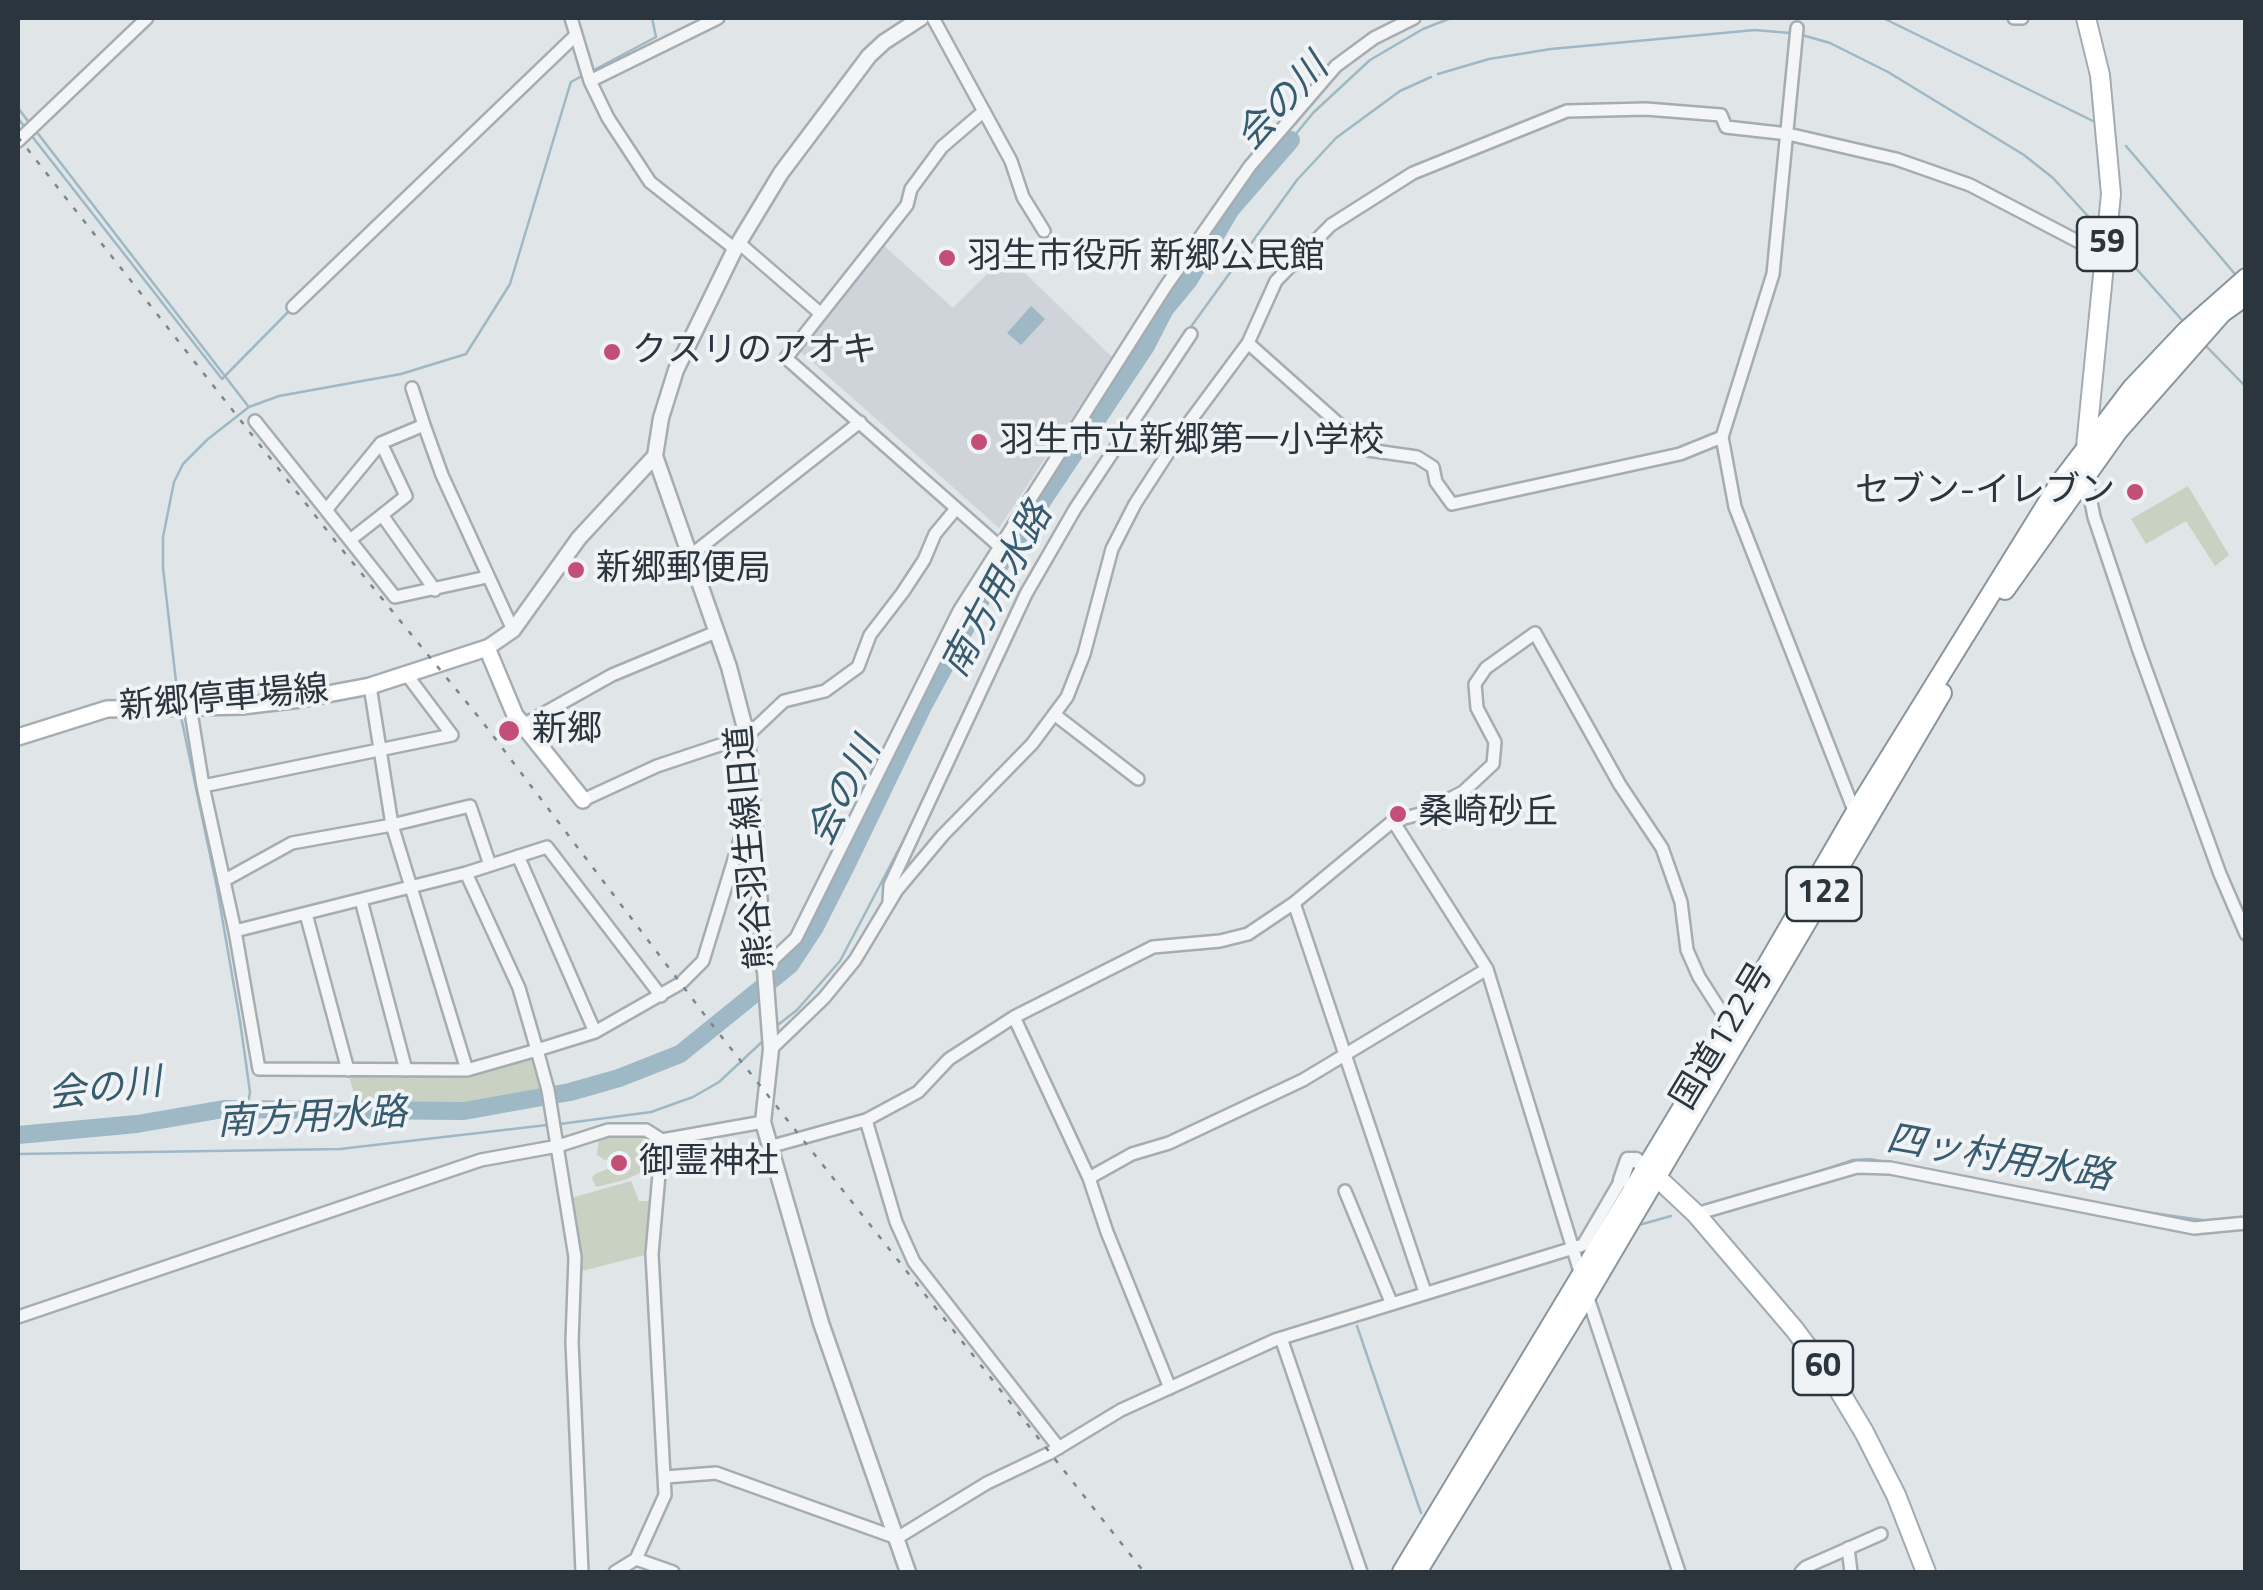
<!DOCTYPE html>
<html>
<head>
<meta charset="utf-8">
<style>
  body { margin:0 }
  #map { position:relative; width:2263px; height:1590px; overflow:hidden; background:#e0e5e8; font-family:"Titillium Web",sans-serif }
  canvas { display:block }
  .frame { position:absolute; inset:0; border:20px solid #2a353e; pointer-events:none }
</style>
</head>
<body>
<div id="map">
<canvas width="2263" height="1590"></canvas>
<div class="frame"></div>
</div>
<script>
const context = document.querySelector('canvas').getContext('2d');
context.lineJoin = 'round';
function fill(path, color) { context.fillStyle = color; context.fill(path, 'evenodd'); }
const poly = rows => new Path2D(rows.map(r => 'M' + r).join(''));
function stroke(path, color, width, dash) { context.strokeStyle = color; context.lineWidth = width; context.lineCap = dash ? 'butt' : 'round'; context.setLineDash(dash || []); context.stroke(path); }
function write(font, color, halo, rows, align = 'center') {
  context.font = font + ' "Titillium Web","Noto Sans JP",sans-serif'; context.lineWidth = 8; context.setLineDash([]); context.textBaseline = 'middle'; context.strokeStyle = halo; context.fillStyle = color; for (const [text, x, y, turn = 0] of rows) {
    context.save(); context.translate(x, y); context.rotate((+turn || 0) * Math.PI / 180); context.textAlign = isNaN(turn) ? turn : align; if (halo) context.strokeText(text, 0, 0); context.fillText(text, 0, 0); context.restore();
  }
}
fill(poly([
  [881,243,953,308,1006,255,1112,357,999,528,794,346]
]), '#cfd4da');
fill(poly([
  [2188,486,2229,555,2215,566,2186,521,2146,544,2131,519],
  [535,1053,546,1090,478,1104,357,1105,348,1072,468,1072],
  [609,1134,645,1134,656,1143,654,1162,648,1163,645,1171,624,1180,596,1187,592,1178,595,1174,608,1169,619,1173,628,1166,624,1155,605,1160,597,1155,599,1137],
  [631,1181,639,1201,651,1201,649,1254,578,1272,571,1198]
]), '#c9d1c2');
fill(poly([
  [1031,306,1045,319,1021,345,1007,333]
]), '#9eb8c5');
stroke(poly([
  [1883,18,2093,121],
  [1802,35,1830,43,1888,72,2024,155,2053,178,2098,227],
  [594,70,656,37,652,18],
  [1438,74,1489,59,1551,49,1755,30,1790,33],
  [18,108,31,125],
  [18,118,26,129],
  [36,131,248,406],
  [31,135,222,379,290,310],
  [1291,140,1313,113,1370,60,1423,29,1451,18],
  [2126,146,2235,274],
  [2117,247,2182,320],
  [1190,328,1297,180,1336,138,1400,91,1431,77],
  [2207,347,2246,387],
  [1120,431,1179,342],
  [1025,584,1066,513],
  [1010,616,1019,596],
  [178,699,163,568,163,537,174,482,183,464,208,439,249,407,279,396,401,374,466,354,510,284,569,88,571,82,582,76],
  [180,712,217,888,240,1021,250,1092,247,1109],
  [774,1028,797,1010,840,961,920,809],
  [560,1124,651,1112,693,1097,719,1082,764,1040],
  [18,1154,340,1149,547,1125],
  [1802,1177,1853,1160,1870,1159,2138,1211],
  [2145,1212,2209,1221],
  [1639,1225,1671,1216],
  [1357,1326,1421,1513]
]), '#9eb8c5', 2.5);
stroke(poly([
  [18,1135,137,1124,224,1109,464,1111,570,1092,619,1078,680,1054,790,965,815,927,846,866,923,706,1001,563,1146,346,1165,309,1189,280,1231,209,1291,140]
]), '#9eb8c5', 18);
const minor = poly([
  [571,18,590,81,608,118,650,182,735,249],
  [933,18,1011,161,1023,197,1044,231],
  [2014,18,2022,18],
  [1797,28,1773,274,1722,437,1735,507,1855,813],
  [590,81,718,18],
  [984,111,942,147,911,189,907,205,786,358,999,546],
  [18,141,147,18],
  [739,243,821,314],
  [293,307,576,35],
  [1248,343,1368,450,1417,457,1433,467,1436,482,1452,504,1680,454,1722,437],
  [412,388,424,425],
  [255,421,326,510],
  [381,443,406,496,382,515],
  [2086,476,2094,517,2138,648,2220,874,2246,934],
  [350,540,382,515,435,590],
  [691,555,860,422],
  [487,577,395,597,326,510,381,443,424,425,442,475,513,630],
  [370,686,392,825,467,1070,537,1050,548,1090,575,1257,572,1342,582,1572],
  [190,706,203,786,235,931,466,873,519,988,537,1050,595,1032,681,983,703,961,750,807],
  [1054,714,1138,779],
  [523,725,612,675,716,632],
  [203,786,452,735,407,675],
  [583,800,657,766,747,736,784,701,825,691,858,667,870,635,903,592,924,560,935,534,955,510],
  [1393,821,1487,969,1581,1275],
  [518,856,595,1032],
  [466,873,547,847,661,996],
  [225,880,292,843,392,825,470,806,490,865],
  [361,900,406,1070],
  [889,901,890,885,1026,594,1075,509,1191,334],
  [1294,903,1425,1292],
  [306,914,348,1070],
  [235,931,259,1069,467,1070],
  [763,969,796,938,959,611,1166,286,1250,166,1336,66,1374,38,1414,18],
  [1014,1017,1089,1178,1107,1232,1170,1388],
  [771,1049,824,998,855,960,897,890,943,835,1032,744,1067,697,1084,654,1112,549,1135,504,1179,436,1248,343,1276,281,1331,225,1413,173,1567,111,1646,109,1721,115,1726,127,1788,134,1896,159,1970,185,2106,256],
  [866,1120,918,1092,949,1059,1014,1017,1153,947,1220,941,1248,934,1294,903,1393,821,1420,814,1463,792,1493,764,1495,742,1477,708,1475,684,1486,668,1535,633,1620,785,1662,848,1681,902,1687,950,1699,977,1731,1027],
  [769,1147,866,1120,896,1222,914,1262,1059,1448],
  [1089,1178,1132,1154,1169,1143,1303,1080,1487,969],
  [1345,1191,1391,1302],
  [1696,1214,1857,1167,1890,1168,2194,1228,2246,1223],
  [1587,1295,1679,1572],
  [18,1317,481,1160,558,1146,608,1130,646,1130,662,1140,763,1122],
  [1281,1338,1361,1572],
  [666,1477,716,1473,897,1538,987,1483,1050,1453,1121,1410,1275,1340,1583,1245,1621,1180],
  [1848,1548,1851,1572],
  [636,1559,673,1572],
  [615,1572,636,1559,665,1495,652,1254,662,1140],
  [1801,1572,1806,1567,1881,1534]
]);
const tertiary = poly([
  [487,648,513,630,579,538,655,456],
  [1621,1180,1628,1160,1636,1160,1646,1167],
  [908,1572,821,1323,763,1122,771,1049,747,736,729,667,655,456,661,418,676,370,735,249,781,173,869,56,884,42,921,18]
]);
const secondary = poly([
  [18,737,107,709,242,706,301,699,370,686,487,648,515,715,583,800]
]);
const primary = poly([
  [2085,457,2111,194,2100,75,2086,18],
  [1646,1167,1696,1214,1795,1330,1837,1387,1864,1432,1896,1495,1926,1572]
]);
const trunk = poly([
  [2005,590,2118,431,2222,313,2246,296],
  [1402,1572,1731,1027,1855,813,2059,484,2132,388,2186,331,2246,278],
  [1417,1572,1587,1295,1942,693]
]);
stroke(minor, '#a6adb2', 16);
stroke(tertiary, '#a6adb2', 19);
stroke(secondary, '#a6adb2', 20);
stroke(primary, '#a1abb3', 22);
stroke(trunk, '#89959e', 22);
stroke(minor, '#f3f5f7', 11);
stroke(tertiary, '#f3f5f7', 14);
stroke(secondary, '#fff', 15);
stroke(primary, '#fff', 18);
stroke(trunk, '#fff', 18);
stroke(poly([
  [18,137,340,547,481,720,710,1022,1144,1572]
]), '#7b8790', 2.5, [5, 10]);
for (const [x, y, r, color] of [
  [947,258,10,"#c44f76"],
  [612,352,10,"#c44f76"],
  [979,442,10,"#c44f76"],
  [2135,492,10,"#c44f76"],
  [576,570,10,"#c44f76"],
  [509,731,12,"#c44f76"],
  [1398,814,10,"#c44f76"],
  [619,1163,10,"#c44f76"]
]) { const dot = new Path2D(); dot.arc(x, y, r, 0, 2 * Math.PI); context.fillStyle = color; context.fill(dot); stroke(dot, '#f0f3f6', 4); }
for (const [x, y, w] of [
  [2107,244,60],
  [1824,894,75],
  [1823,1368,60]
]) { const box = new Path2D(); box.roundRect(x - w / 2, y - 27, w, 54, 8); context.fillStyle = '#f0f3f6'; context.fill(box); stroke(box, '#2a353e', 2.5); }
write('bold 32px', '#2a353e', null, [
  ["59",2107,244],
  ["122",1824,894],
  ["60",1823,1368]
]);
write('35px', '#2a353e', '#f0f3f6', [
  ["羽生市役所 新郷公民館",967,258],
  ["クスリのアオキ",632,352],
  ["羽生市立新郷第一小学校",999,442],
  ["セブン-イレブン",2115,492,"right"],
  ["新郷郵便局",596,570],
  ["新郷",532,731],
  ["桑崎砂丘",1418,814],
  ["御霊神社",639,1163]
], 'left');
write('35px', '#2a353e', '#f0f3f6', [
  ["新郷停車場線",224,700,-5],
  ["熊谷羽生線旧道",752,847,-95],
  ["国道122号",1724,1037,-59]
]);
write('italic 38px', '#375b6f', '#f0f3f6', [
  ["会の川",1284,104,-47],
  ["南方用水路",999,591,-62],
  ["会の川",846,793,-63],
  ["会の川",105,1091,-7],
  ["南方用水路",312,1120,-3],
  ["四ッ村用水路",1999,1160,10]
]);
</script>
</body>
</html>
